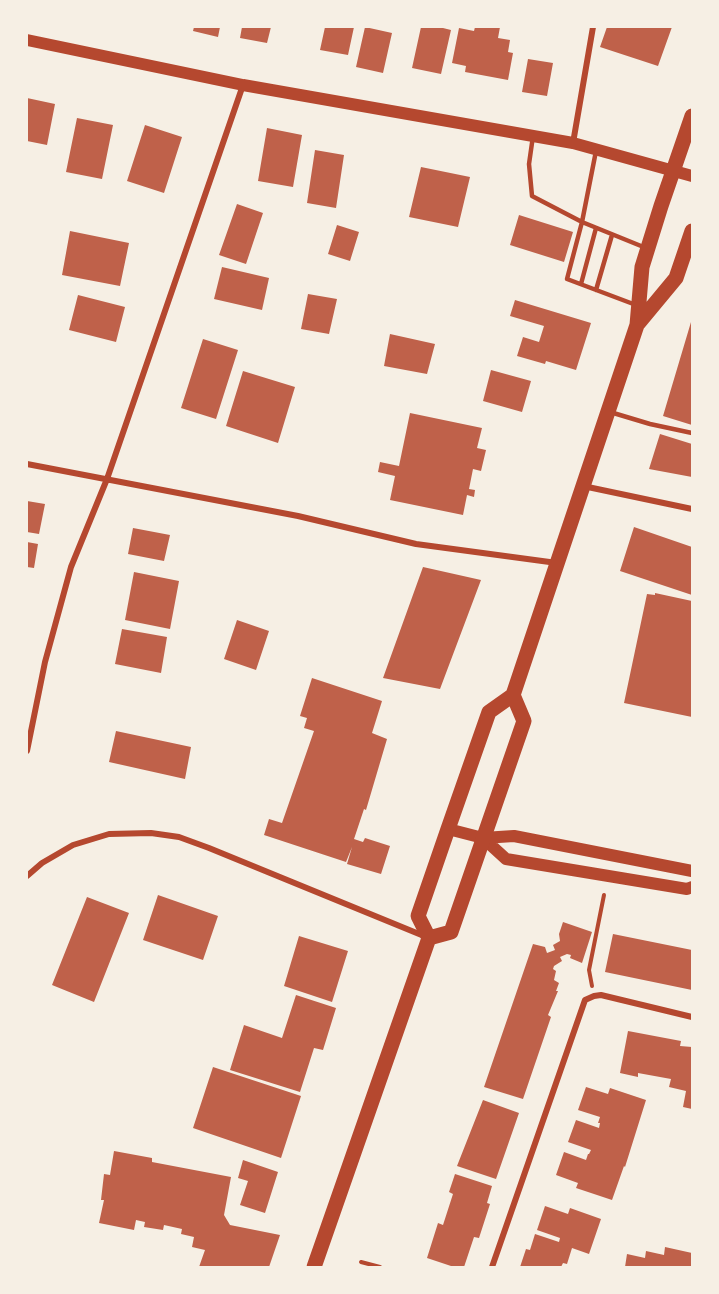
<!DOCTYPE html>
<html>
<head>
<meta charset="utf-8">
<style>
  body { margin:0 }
  #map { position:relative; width:719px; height:1294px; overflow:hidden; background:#f6efe4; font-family:Cabin,sans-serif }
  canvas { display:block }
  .frame { position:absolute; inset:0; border:28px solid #f6efe4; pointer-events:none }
</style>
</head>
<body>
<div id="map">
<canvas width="719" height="1294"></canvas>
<div class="frame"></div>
</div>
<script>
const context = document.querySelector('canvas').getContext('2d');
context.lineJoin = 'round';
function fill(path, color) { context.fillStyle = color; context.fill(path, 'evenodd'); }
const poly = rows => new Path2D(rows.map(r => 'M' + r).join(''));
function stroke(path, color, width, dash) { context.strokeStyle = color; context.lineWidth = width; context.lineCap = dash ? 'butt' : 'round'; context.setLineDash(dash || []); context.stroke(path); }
fill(poly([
  [194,27,220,27,218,37,193,31],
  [242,27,271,27,267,43,240,38],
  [325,27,354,27,348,55,320,50],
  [365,27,392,33,383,73,356,67],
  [421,27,439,27,451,30,441,74,412,68],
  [475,27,500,27,498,38,510,40,508,52,513,53,508,80,465,72,466,66,452,63,459,28,474,31],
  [607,27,672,27,658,66,600,47],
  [528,59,553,63,547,96,522,92],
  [27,98,55,104,47,145,27,141],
  [77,118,113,125,102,179,66,172],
  [145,125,182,137,164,193,127,181],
  [267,128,302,135,293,187,258,181],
  [315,150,344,155,336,208,307,203],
  [421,167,470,177,458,227,409,217],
  [237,204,263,213,246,264,219,255],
  [519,215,573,232,564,262,510,245],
  [337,225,359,232,350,261,328,254],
  [70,231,129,243,120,286,62,275],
  [222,267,269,278,262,310,214,299],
  [308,294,337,299,329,334,301,329],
  [78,295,125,307,116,342,69,330],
  [515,300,591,323,576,370,546,361,545,364,517,356,523,337,539,342,544,326,510,316],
  [691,322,692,322,692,425,663,416],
  [390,334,435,344,427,374,384,366],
  [203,339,238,350,216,419,181,408],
  [491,370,531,381,522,412,483,401],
  [243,371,295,387,278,443,226,426],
  [410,413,482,428,477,448,486,450,481,471,473,469,469,489,475,490,474,497,467,495,463,515,390,500,395,476,378,472,380,462,399,466],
  [660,434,692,444,692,477,649,469],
  [27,501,45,504,39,534,27,532],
  [634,527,692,547,692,595,620,571],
  [133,528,170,535,164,561,128,554],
  [27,542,38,544,34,568,27,567],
  [423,567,481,580,440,689,383,678],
  [134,572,179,581,170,629,125,620],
  [655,593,692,601,692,717,624,703,647,594,655,595],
  [237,620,269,631,256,670,224,659],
  [122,629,167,637,161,673,115,664],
  [312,678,382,701,372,733,387,739,366,810,364,809,354,839,363,842,365,838,390,846,381,874,347,864,352,847,346,862,264,835,269,819,282,823,314,731,304,728,307,718,300,716],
  [116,731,191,747,185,779,109,762],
  [158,895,218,916,203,960,143,940],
  [87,897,129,913,94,1002,52,985],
  [563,922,592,932,582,963,570,958,571,955,567,954,560,957,562,961,554,966,553,969,556,971,554,980,559,983,556,991,558,991,548,1015,551,1017,523,1099,484,1087,533,944,545,947,547,953,555,950,553,945,560,941,559,934],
  [613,934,692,950,692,990,605,972],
  [299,936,348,951,332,1002,284,986],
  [296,995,336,1008,323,1050,314,1048,300,1092,230,1070,244,1025,282,1038],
  [628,1031,681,1041,680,1046,692,1047,692,1109,683,1107,686,1091,669,1087,671,1079,638,1073,638,1077,620,1073],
  [213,1067,301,1096,281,1158,193,1128],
  [586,1087,608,1094,610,1088,646,1100,625,1167,624,1166,612,1200,576,1188,578,1183,556,1175,564,1152,586,1160,588,1154,589,1154,591,1150,568,1142,576,1120,599,1128,600,1123,598,1123,600,1117,578,1110],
  [483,1100,519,1113,496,1179,457,1166],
  [114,1151,152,1158,152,1162,231,1177,224,1215,230,1225,280,1235,269,1267,199,1267,205,1250,192,1247,194,1237,181,1234,182,1229,164,1225,163,1230,144,1227,145,1222,136,1220,134,1230,99,1223,104,1200,101,1200,104,1174,110,1175],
  [243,1160,278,1172,265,1213,240,1205,248,1181,238,1178],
  [455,1174,492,1186,487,1203,490,1204,479,1238,474,1237,464,1267,454,1267,427,1258,438,1223,443,1225,453,1194,449,1192],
  [545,1206,568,1214,570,1208,601,1219,589,1254,572,1248,567,1264,563,1263,561,1267,520,1267,526,1249,530,1250,535,1234,559,1242,560,1238,537,1230],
  [665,1247,692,1253,692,1267,625,1267,627,1254,645,1258,646,1251,664,1255]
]), '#bf614a');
stroke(poly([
  [592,986,589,970,604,895],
  [361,1262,380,1267]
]), '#b5482f', 4);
stroke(poly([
  [533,136,529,164,532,196,582,222,596,151],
  [581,284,596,228],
  [596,290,612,235],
  [636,305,567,279,582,222,646,248],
  [610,412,650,424,692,433]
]), '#b5482f', 4.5);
stroke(poly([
  [573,143,593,27],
  [27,464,298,516,416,544,557,563],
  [583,486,692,509],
  [27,751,45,662,71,567,107,479,243,85],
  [27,876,42,863,73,845,109,834,151,833,179,837,209,848,424,936],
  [492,1267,585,1000,594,996,601,995,692,1017]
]), '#b5482f', 6);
stroke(poly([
  [27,40,243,85,573,143,692,176],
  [448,829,483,838,514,836,692,871],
  [483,838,506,859,687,889,692,887]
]), '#b5482f', 12);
stroke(poly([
  [637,325,676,278,692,231],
  [429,938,451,932,524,721,513,695],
  [314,1267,429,938,418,916,448,829,489,712,513,695,637,325,642,267,661,206,692,116]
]), '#b5482f', 15);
</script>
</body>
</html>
